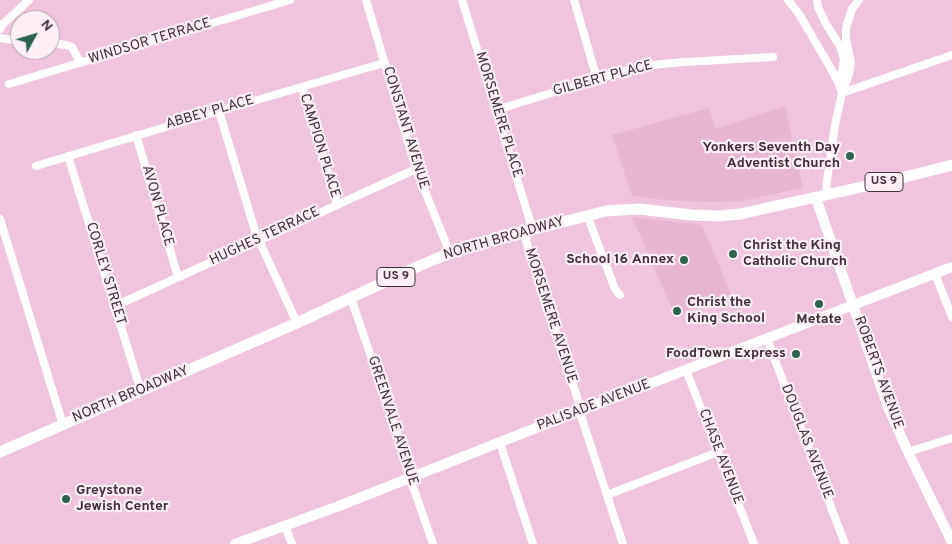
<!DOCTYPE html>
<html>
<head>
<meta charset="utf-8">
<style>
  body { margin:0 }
  #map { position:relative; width:952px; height:544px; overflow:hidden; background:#f0c4dc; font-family:Overpass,sans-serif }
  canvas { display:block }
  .north { position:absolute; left:10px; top:10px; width:50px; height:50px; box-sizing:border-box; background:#fdeff6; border:1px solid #b2a2aa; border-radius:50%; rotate:51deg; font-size:14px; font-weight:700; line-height:20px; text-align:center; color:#412f39 }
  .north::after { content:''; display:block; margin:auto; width:18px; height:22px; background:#2b644d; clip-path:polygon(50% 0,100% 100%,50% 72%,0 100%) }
</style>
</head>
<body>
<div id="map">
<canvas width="952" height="544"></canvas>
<div class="north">N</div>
</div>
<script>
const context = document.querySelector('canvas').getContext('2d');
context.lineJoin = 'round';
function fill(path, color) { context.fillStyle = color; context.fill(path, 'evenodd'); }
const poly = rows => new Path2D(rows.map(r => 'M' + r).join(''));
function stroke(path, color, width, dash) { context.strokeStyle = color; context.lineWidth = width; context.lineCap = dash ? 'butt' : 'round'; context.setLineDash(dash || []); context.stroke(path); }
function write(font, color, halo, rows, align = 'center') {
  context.font = font + ' Overpass,sans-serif'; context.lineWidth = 4.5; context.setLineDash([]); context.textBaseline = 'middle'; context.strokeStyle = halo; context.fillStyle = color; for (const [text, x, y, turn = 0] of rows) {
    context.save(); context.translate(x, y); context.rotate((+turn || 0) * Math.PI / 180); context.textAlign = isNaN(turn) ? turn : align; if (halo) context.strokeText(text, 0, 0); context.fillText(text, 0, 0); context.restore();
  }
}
fill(poly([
  [785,106,803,188,741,201,711,202,664,200,632,196,612,135,709,108,715,129],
  [632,217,702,225,731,294,675,315]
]), '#e9b6d2');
stroke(poly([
  [366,0,416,169,450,253],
  [462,0,530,221,526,241,579,403,582,419,623,544],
  [574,0,597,79],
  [788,0,799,14,830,67,838,82,842,93,835,125,827,181,826,195],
  [817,0,818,7,826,24,840,46,844,59,842,71,838,82],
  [0,29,3,24,29,0],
  [0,38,20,41],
  [50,43,66,45,72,47,80,62],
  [9,84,290,0],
  [302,87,337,204],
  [842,93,952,55],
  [842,93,849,74,851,63,846,39,846,28,852,9,859,0],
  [496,110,597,79,641,67,662,64,685,62,773,57],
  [219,111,256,234,297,323],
  [136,135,178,277],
  [68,156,141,391],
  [36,166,219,111,384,63],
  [587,215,615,289,620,295],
  [0,219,63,425],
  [935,274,952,317],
  [351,298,400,442,410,478,433,544],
  [115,306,416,169],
  [767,339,845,544],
  [686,370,754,544],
  [500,443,533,544],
  [908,452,952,438],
  [607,495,718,452],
  [285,526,292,544]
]), '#fff', 8);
stroke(poly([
  [816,198,888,407,908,452,952,542],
  [235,544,339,506,556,420,952,267]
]), '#fff', 10);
stroke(poly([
  [0,452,297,323,419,266,450,253,484,242,606,211,639,209,692,215,719,216,740,214,889,181,952,165]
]), '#fff', 11);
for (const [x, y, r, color] of [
  [850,156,5,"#2b644d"],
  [733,254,5,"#2b644d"],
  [684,260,5,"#2b644d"],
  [819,304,5,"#2b644d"],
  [677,311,5,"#2b644d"],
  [796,354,5,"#2b644d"],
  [66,499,5,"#2b644d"]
]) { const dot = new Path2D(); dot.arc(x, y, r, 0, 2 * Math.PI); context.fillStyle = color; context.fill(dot); stroke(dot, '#fdeff6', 2); }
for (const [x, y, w] of [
  [884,182,38],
  [396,277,38]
]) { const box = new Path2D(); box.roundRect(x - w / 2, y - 9.5, w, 19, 4); context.fillStyle = '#fdeff6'; context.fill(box); stroke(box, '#412f39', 1); }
write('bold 12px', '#412f39', null, [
  ["US 9",884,182],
  ["US 9",396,277]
]);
write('14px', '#412f39', '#fdeff6', [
  ["WINDSOR TERRACE",150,42,-17],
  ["GILBERT PLACE",603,79,-15],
  ["ABBEY PLACE",210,113,-16],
  ["MORSEMERE PLACE",498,115,73],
  ["CONSTANT AVENUE",405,128,73],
  ["CAMPION PLACE",319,146,73],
  ["AVON PLACE",157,206,74],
  ["HUGHES TERRACE",265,237,-25],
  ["NORTH BROADWAY",504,239,-16],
  ["CORLEY STREET",105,274,73],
  ["MORSEMERE AVENUE",550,316,72],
  ["ROBERTS AVENUE",878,373,70],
  ["NORTH BROADWAY",131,395,-23],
  ["PALISADE AVENUE",594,406,-21],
  ["GREENVALE AVENUE",392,421,72],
  ["DOUGLAS AVENUE",806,442,69],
  ["CHASE AVENUE",720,457,69]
]);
write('bold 14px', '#412f39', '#fdeff6', [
  ["Yonkers Seventh Day",840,148],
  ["Adventist Church",840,164],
  ["Christ the King",743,246,"left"],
  ["Catholic Church",743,262,"left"],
  ["School 16 Annex",674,260],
  ["Christ the",687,303,"left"],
  ["King School",687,319,"left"],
  ["Metate",819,320,"center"],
  ["FoodTown Express",786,354],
  ["Greystone",76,491,"left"],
  ["Jewish Center",76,507,"left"]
], 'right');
</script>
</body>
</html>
